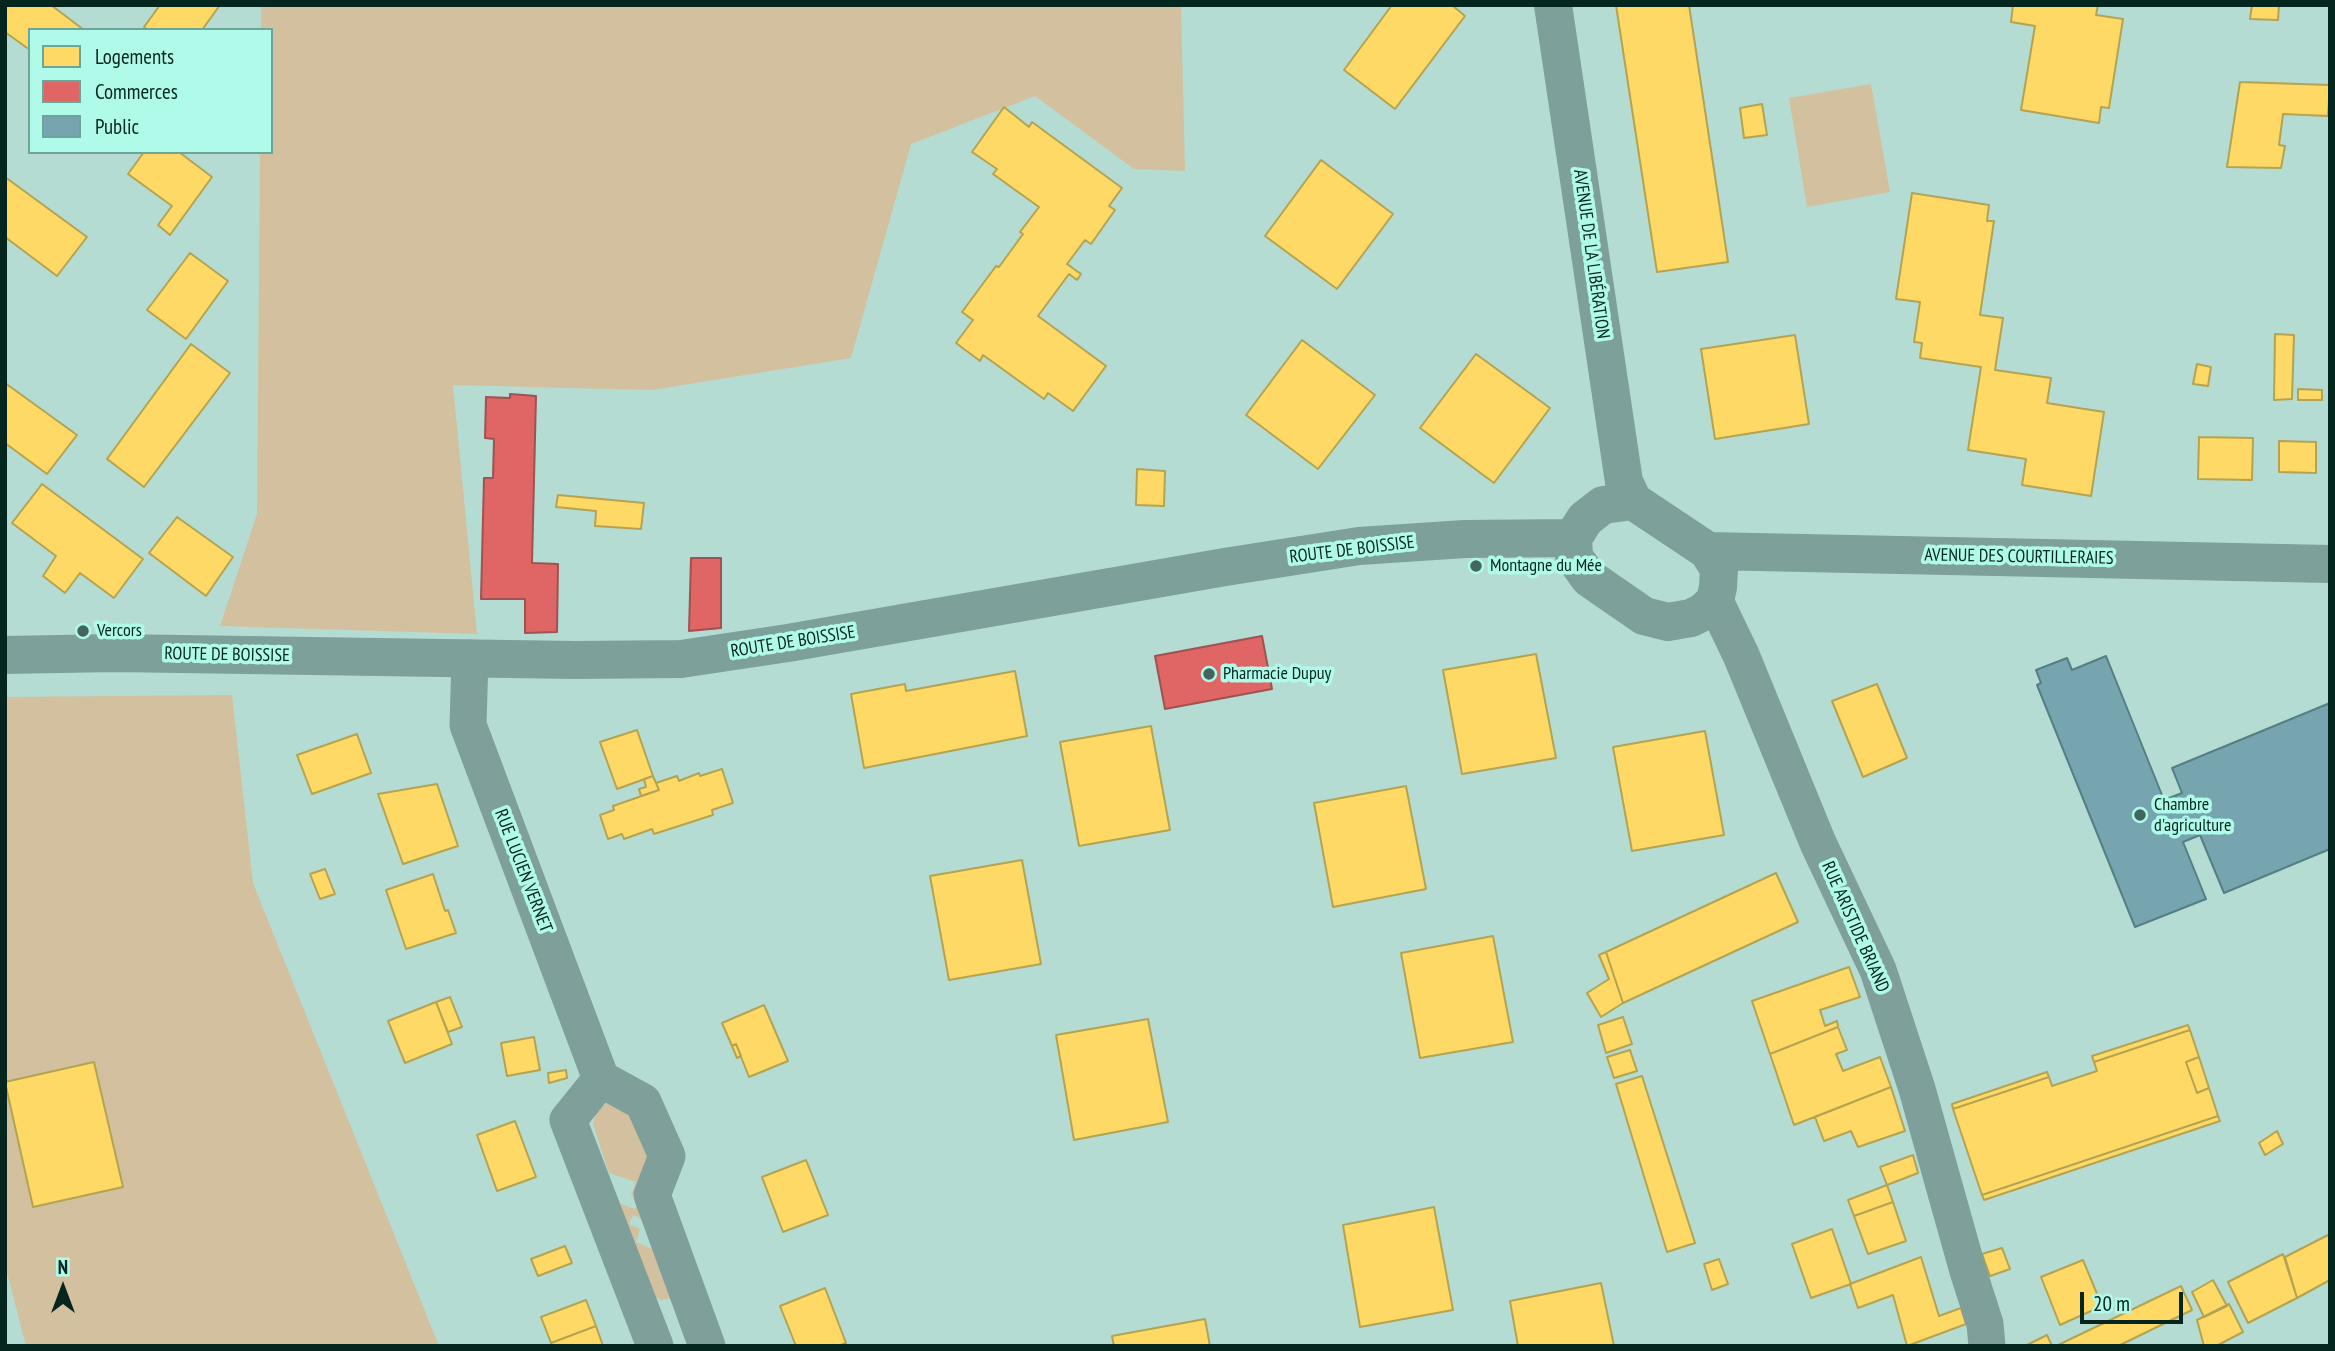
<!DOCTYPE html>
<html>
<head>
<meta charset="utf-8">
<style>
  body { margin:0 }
  #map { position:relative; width:2335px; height:1351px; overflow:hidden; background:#b4dcd3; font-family:"PT Sans Narrow",sans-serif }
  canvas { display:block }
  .frame { position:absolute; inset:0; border:7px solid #05251f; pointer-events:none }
  .legend { position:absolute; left:28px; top:28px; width:245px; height:126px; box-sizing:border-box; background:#b0faea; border:2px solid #6ca599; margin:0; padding:9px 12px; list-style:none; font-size:21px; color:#05251f }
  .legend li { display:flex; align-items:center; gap:14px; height:35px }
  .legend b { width:35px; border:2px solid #6ca599 }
  .north { position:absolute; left:28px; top:1253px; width:70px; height:70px; -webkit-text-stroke:5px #b0faea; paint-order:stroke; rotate:0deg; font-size:19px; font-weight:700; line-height:28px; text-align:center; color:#05251f }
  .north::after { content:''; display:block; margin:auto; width:24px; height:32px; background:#05251f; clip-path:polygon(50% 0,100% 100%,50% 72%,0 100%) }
  .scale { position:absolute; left:2080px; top:1292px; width:103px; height:32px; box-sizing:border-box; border:4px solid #05251f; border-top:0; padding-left:9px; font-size:21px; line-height:24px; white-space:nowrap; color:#05251f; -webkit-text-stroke:5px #b0faea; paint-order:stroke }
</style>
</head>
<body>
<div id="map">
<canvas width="2335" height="1351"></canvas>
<div class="frame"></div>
<ul class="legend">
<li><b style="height:19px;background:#ffd966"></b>Logements</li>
<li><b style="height:19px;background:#e06666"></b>Commerces</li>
<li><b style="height:19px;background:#76a5af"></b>Public</li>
</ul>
<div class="north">N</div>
<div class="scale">20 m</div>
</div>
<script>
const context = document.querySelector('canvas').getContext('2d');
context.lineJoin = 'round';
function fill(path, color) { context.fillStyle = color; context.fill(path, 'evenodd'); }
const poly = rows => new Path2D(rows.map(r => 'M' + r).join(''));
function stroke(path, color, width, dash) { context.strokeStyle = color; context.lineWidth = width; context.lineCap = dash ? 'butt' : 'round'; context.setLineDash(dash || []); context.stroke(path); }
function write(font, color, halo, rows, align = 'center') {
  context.font = font + ' "PT Sans Narrow",sans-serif'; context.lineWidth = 7; context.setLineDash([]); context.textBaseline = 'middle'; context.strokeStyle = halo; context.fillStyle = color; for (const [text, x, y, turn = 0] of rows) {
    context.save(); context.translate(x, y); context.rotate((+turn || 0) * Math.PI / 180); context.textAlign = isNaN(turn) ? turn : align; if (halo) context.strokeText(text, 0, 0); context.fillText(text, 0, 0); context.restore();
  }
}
fill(poly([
  [261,5,1181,5,1185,171,1134,169,1035,96,911,144,851,358,652,390,453,385,477,634,220,626,257,514,260,152,271,152,271,30,261,30],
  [1871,84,1890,192,1807,207,1789,98],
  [232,695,253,883,439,1346,26,1346,5,1265,5,697],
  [607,1103,625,1106,650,1147,652,1224,633,1215,629,1224,640,1229,636,1242,662,1253,676,1289,670,1298,661,1300,653,1295,619,1203,635,1209,639,1198,631,1195,636,1182,609,1173,593,1124,596,1112]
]), '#d2c09f');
const homes = poly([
  [5,5,51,5,84,30,30,30,30,50,5,32,5,5],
  [160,5,220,5,202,30,148,30,144,27,160,5],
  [1392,5,1452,5,1465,16,1395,109,1344,70,1392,5],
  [1616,5,1689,5,1728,262,1657,272,1616,5],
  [2013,5,2098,5,2096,15,2123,19,2109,108,2101,107,2099,123,2021,110,2035,26,2011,22,2013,5],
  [2252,5,2279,5,2278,20,2250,19,2252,5],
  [2240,82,2330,85,2328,116,2283,114,2279,145,2285,146,2281,168,2227,167,2240,82],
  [1762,104,1767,135,1744,138,1740,108,1762,104],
  [1004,107,1029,127,1032,122,1122,188,1109,206,1115,210,1091,244,1085,240,1067,264,1081,274,1077,280,1069,274,1038,316,1106,366,1073,411,1048,393,1044,399,983,355,980,361,956,343,973,320,962,312,996,266,999,267,1023,234,1020,232,1039,207,993,174,997,169,972,152,1004,107],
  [144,152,179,152,212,177,170,235,158,225,172,206,128,174,144,152],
  [1321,160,1393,214,1337,289,1265,236,1321,160],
  [5,177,87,237,57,276,5,237,5,177],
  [1912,193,1989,205,1987,221,1994,221,1980,315,2003,318,1995,370,2051,378,2047,403,2104,412,2091,496,2022,485,2026,459,1968,450,1981,367,1920,358,1922,343,1914,342,1920,302,1896,299,1912,193],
  [190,253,228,281,186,339,147,310,190,253],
  [2275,334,2294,335,2292,399,2274,400,2275,334],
  [1795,335,1809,424,1715,439,1701,349,1795,335],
  [1302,340,1375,395,1318,469,1246,415,1302,340],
  [191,344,230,373,144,487,107,459,191,344],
  [1476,354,1550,408,1494,483,1420,428,1476,354],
  [2197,364,2211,367,2208,386,2193,384,2197,364],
  [5,383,77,435,47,474,5,443,5,383],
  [2298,389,2322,390,2322,400,2298,400,2298,389],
  [2199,437,2253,438,2252,480,2198,479,2199,437],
  [2279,441,2316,442,2316,473,2279,472,2279,441],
  [1137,469,1165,471,1164,506,1136,505,1137,469],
  [42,484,143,559,114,598,80,573,65,593,43,576,56,556,12,523,42,484],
  [558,495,644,503,641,529,595,526,596,511,556,507,558,495],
  [177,517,233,557,206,596,149,553,177,517],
  [1536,654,1556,758,1462,774,1443,670,1536,654],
  [1015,671,1027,736,864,768,851,694,905,684,906,691,1015,671],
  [1877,684,1907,758,1863,777,1832,701,1877,684],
  [1151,726,1170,830,1079,846,1060,742,1151,726],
  [637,730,653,776,617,789,600,742,637,730],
  [1705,731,1724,835,1632,851,1613,747,1705,731],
  [357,734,371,773,312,794,297,755,357,734],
  [722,769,733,803,712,810,713,815,654,834,652,829,624,839,622,834,608,839,600,815,614,810,613,806,659,790,656,783,677,776,679,781,699,773,700,776,722,769],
  [653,776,659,790,641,796,639,789,646,787,644,779,653,776],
  [437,784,458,846,403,864,378,794,437,784],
  [1406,786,1426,889,1333,907,1314,803,1406,786],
  [1022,860,1041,964,949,980,930,876,1022,860],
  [325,869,335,894,320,899,310,874,325,869],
  [1776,873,1798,922,1623,1003,1606,952,1776,873],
  [433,874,445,911,448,910,456,933,406,949,386,890,433,874],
  [1493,936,1513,1042,1420,1058,1401,953,1493,936],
  [1606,952,1623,1003,1601,1017,1587,993,1609,979,1599,955,1606,952],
  [1849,967,1860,997,1820,1010,1825,1026,1837,1021,1838,1027,1770,1054,1752,1001,1849,967],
  [450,997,462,1027,448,1032,436,1002,450,997],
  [436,1002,452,1044,405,1063,388,1021,436,1002],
  [764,1005,788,1061,749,1077,736,1044,732,1046,722,1023,764,1005],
  [1623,1017,1632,1044,1606,1053,1598,1025,1623,1017],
  [1148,1019,1168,1122,1074,1140,1056,1035,1148,1019],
  [2188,1025,2190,1030,2094,1062,2092,1056,2188,1025],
  [1838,1027,1847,1050,1836,1054,1843,1071,1880,1057,1891,1087,1794,1125,1770,1054,1838,1027],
  [2190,1030,2199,1057,2186,1062,2197,1093,2209,1088,2218,1116,1982,1195,1953,1109,2049,1077,2052,1086,2097,1071,2094,1062,2190,1030],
  [534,1037,540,1070,507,1076,501,1043,534,1037],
  [736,1044,741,1056,737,1058,732,1046,736,1044],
  [1630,1050,1637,1071,1614,1078,1607,1057,1630,1050],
  [2199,1057,2209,1088,2197,1093,2186,1062,2199,1057],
  [94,1062,123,1187,33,1207,5,1082,94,1062],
  [566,1070,567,1078,549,1083,548,1073,566,1070],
  [2047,1072,2049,1077,1953,1109,1952,1104,2047,1072],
  [1642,1076,1695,1243,1667,1252,1616,1084,1642,1076],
  [1891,1087,1905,1131,1858,1147,1851,1131,1824,1141,1815,1117,1891,1087],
  [2218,1116,2220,1121,1984,1200,1982,1195,2218,1116],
  [515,1121,536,1177,497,1191,477,1135,515,1121],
  [2277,1131,2283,1144,2265,1155,2259,1143,2277,1131],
  [1913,1155,1918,1173,1887,1185,1880,1167,1913,1155],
  [806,1160,828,1215,783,1232,762,1177,806,1160],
  [1887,1185,1893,1202,1854,1216,1848,1200,1887,1185],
  [1893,1202,1906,1241,1868,1254,1854,1216,1893,1202],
  [1434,1207,1453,1310,1360,1327,1343,1225,1434,1207],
  [1832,1229,1851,1284,1811,1298,1792,1244,1832,1229],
  [2330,1234,2330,1280,2297,1298,2285,1257,2330,1234],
  [565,1246,572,1263,538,1276,531,1259,565,1246],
  [2002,1248,2010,1269,1990,1276,1982,1254,2002,1248],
  [2283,1254,2297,1298,2248,1323,2228,1282,2283,1254],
  [1921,1257,1939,1316,1961,1308,1966,1324,1907,1346,1893,1295,1858,1308,1850,1284,1921,1257],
  [1719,1259,1728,1284,1712,1290,1704,1264,1719,1259],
  [2083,1260,2102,1306,2060,1325,2041,1277,2083,1260],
  [2213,1280,2227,1306,2204,1317,2192,1292,2213,1280],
  [1601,1283,1614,1346,1518,1346,1510,1301,1601,1283],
  [2181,1286,2192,1310,2118,1346,2056,1346,2181,1286],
  [825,1288,846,1343,838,1346,796,1346,780,1306,825,1288],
  [586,1300,596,1326,551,1343,541,1317,586,1300],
  [2229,1304,2243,1332,2216,1346,2204,1346,2197,1320,2229,1304],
  [1205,1319,1210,1346,1114,1346,1112,1336,1205,1319],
  [596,1326,603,1346,552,1346,551,1343,596,1326],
  [2047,1335,2052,1346,2025,1346,2047,1335]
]);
fill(homes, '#ffd966');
stroke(homes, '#b4a351', 2);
const shops = poly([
  [510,394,536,396,532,563,558,564,557,632,525,633,525,599,481,599,484,478,493,478,494,439,485,438,486,397,510,398,510,394],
  [691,558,721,558,721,628,689,631,691,558],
  [1262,636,1272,689,1165,709,1155,656,1262,636]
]);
fill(shops, '#e06666');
stroke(shops, '#9e5251', 2);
const public = poly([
  [2106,656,2164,800,2182,793,2172,768,2330,703,2330,849,2224,893,2200,835,2183,842,2206,899,2135,927,2037,685,2041,683,2036,670,2067,658,2072,670,2106,656]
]);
fill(public, '#76a5af');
stroke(public, '#547f84', 2);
stroke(poly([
  [1715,601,1741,655,1818,843,1878,970,1917,1089,1968,1271,1985,1324,1987,1346],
  [470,658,468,725,601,1079],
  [655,1346,568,1120,601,1079,643,1102,667,1156,652,1195,707,1346]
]), '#7fa09a', 37);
stroke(poly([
  [1553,5,1624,482,1633,501],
  [1633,501,1708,551,1719,569,1718,587,1715,601,1703,612,1691,618,1668,622,1644,616,1589,578,1574,557,1573,538,1585,519,1603,505,1633,501],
  [1708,551,2330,564],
  [5,655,115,653,575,660,681,659,788,643,1225,567,1359,546,1465,539,1573,538]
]), '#7ea09a', 38);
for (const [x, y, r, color] of [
  [1476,566,7,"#42655e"],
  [83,631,7,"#42655e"],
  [1209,674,7,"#42655e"],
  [2140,815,7,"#42655e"]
]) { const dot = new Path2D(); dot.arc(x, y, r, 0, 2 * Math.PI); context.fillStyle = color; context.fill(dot); stroke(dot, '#b0faea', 2.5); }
write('18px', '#05251f', '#b0faea', [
  ["AVENUE DE LA LIBÉRATION",1591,254,82],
  ["ROUTE DE BOISSISE",1352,550,-7],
  ["AVENUE DES COURTILLERAIES",2019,557,1],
  ["ROUTE DE BOISSISE",793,642,-9],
  ["ROUTE DE BOISSISE",227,655,1],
  ["RUE LUCIEN VERNET",523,871,69],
  ["RUE ARISTIDE BRIAND",1855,927,66]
]);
write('18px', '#05251f', '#b0faea', [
  ["Montagne du Mée",1490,566],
  ["Vercors",97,631],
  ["Pharmacie Dupuy",1223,674],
  ["Chambre",2154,805],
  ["d'agriculture",2154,826]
], 'left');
</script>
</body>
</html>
